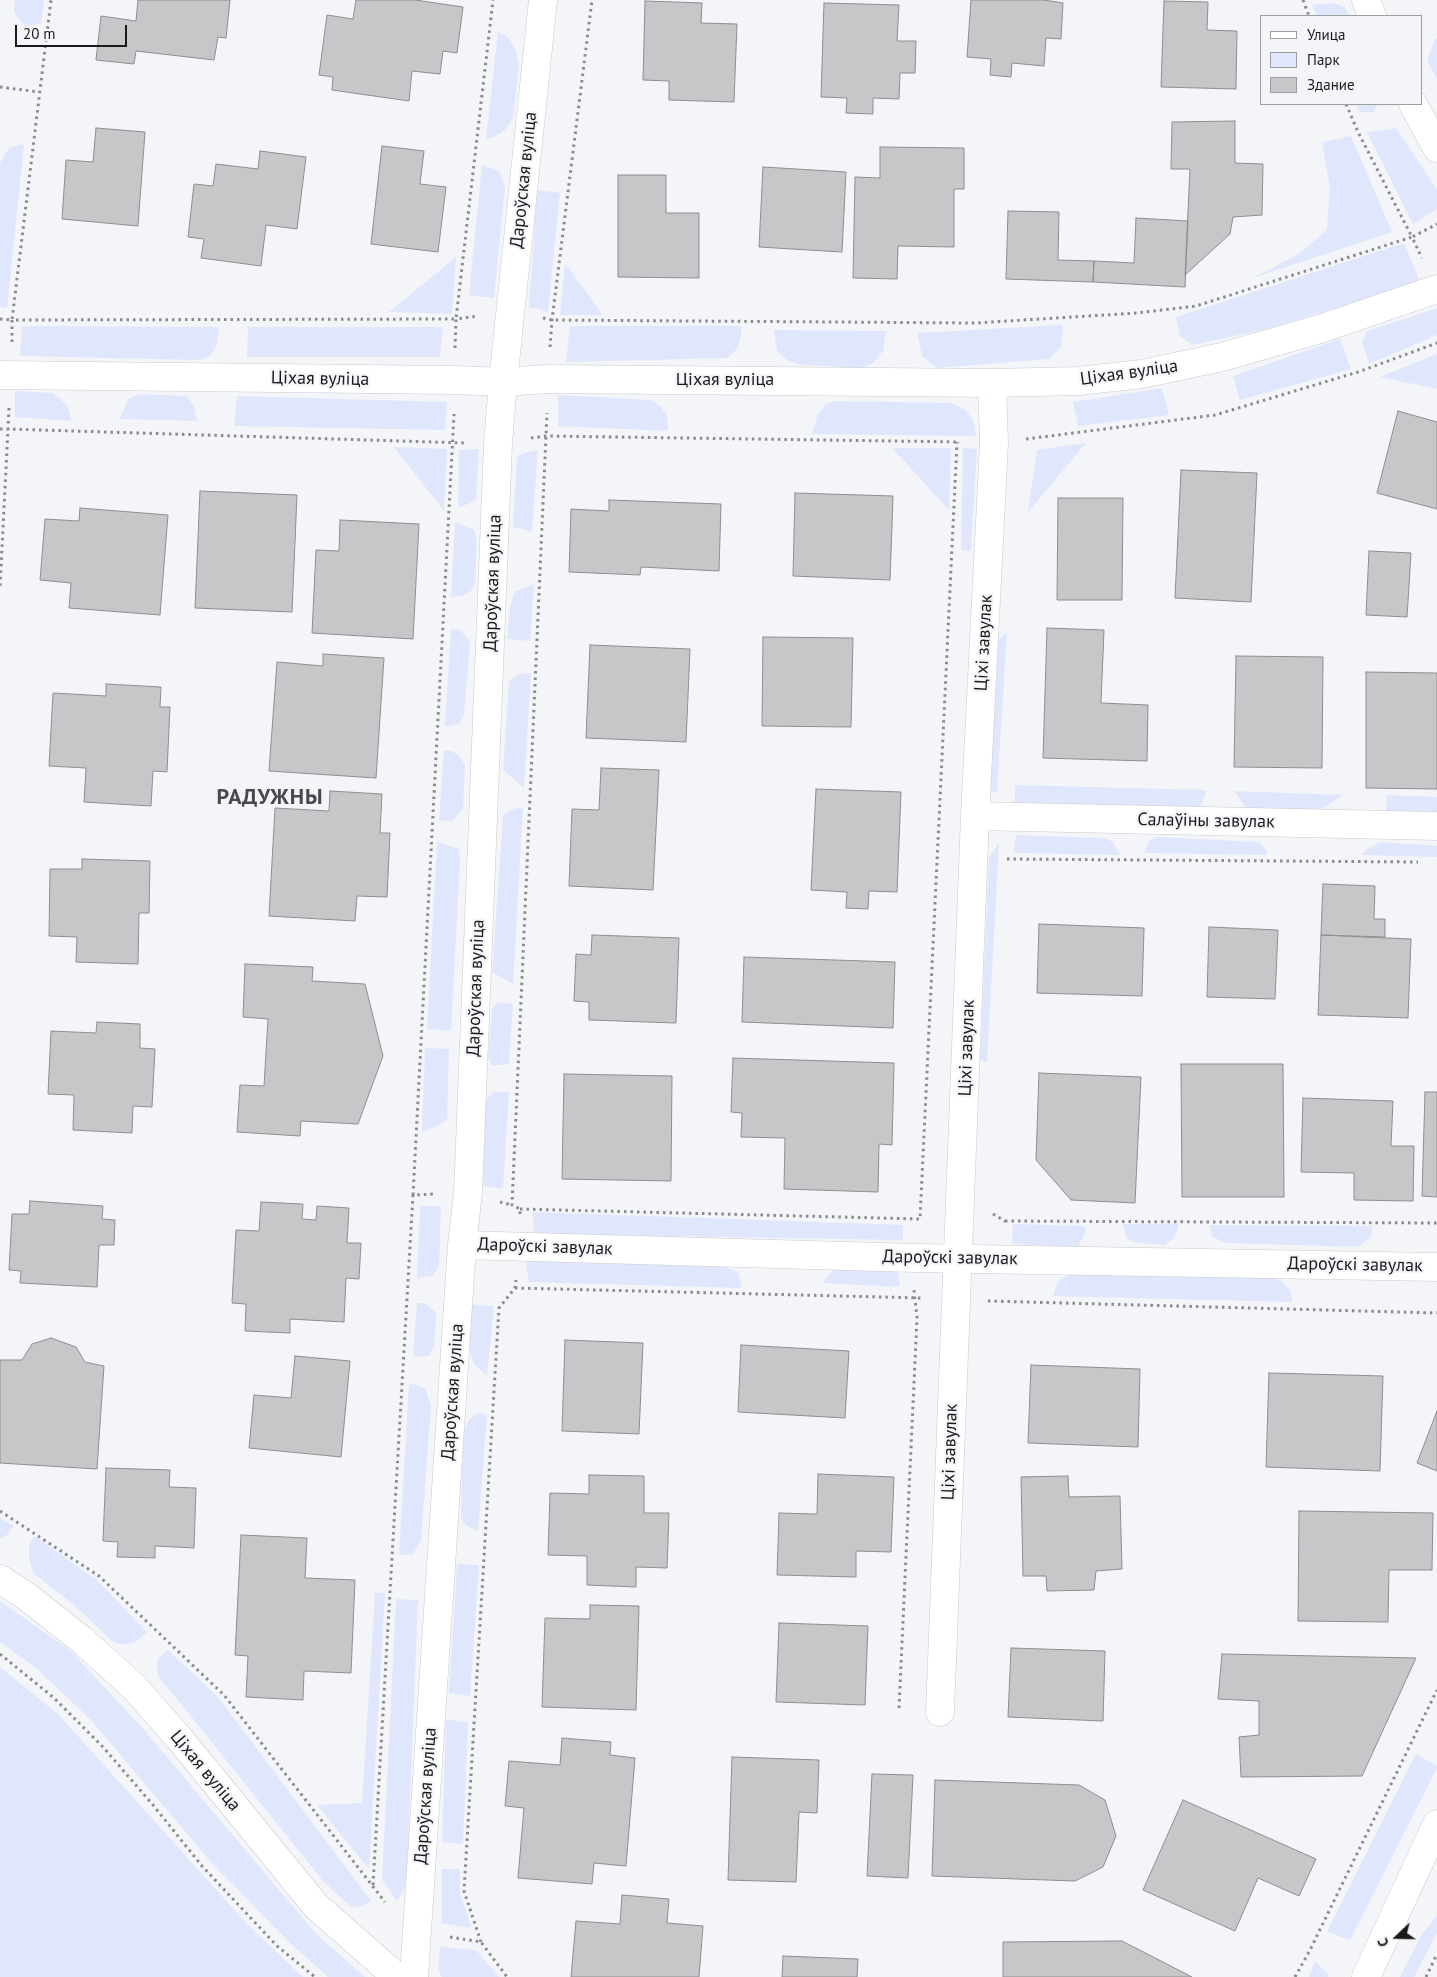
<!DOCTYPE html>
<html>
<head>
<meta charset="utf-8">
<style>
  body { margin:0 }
  #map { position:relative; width:1437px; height:1977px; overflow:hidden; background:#f4f5f8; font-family:"PT Sans",sans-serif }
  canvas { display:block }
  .legend { position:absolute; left:1260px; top:15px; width:162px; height:90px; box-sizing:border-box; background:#f4f5f8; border:1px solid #9d9da0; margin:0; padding:6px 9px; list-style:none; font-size:15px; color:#1a1a1b }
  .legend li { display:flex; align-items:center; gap:10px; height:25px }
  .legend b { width:25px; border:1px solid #9d9da0 }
  .north { position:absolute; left:1372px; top:1912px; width:50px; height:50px; -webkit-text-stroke:4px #f4f5f8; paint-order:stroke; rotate:249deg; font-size:14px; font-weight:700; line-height:20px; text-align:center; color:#1a1a1b }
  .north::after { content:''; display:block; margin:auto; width:18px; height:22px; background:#1a1a1b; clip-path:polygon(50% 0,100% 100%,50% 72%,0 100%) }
  .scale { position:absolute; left:15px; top:25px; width:112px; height:22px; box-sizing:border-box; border:2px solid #1a1a1b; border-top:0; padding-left:6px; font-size:15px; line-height:18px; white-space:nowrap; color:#1a1a1b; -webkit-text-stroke:4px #f4f5f8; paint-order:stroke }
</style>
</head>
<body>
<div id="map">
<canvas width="1437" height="1977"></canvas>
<ul class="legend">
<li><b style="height:6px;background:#fff"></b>Улица</li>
<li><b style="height:14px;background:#e0e7fd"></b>Парк</li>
<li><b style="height:14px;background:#c6c7c9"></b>Здание</li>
</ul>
<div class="north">С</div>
<div class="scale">20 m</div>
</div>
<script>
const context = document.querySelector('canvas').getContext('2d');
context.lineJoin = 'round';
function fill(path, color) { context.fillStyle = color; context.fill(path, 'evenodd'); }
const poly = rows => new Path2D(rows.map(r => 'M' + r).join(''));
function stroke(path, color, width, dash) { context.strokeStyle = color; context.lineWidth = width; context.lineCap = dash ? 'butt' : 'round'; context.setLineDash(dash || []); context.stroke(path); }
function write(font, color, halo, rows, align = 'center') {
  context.font = font + ' "PT Sans",sans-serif'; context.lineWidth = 4.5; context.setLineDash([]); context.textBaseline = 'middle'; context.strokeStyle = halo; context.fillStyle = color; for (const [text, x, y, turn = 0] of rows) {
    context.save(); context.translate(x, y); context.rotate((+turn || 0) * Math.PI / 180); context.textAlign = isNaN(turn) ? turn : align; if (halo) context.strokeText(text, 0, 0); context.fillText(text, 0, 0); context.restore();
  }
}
fill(poly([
  [15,0,44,0,41,24,25,26,14,12],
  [1331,3,1345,7,1349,16,1317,16,1312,5],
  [498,31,508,37,515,49,519,65,513,118,505,130,496,136,486,139],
  [1437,38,1437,79,1427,61,1435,39],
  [1356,104,1378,104,1373,112,1360,112],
  [1396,128,1437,189,1437,209,1413,224,1367,132],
  [1351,136,1392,232,1253,278,1300,253,1327,230,1330,187,1322,142],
  [24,144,7,308,0,307,0,163,9,148],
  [482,165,499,171,505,186,494,298,469,295],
  [537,190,560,193,548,312,529,307],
  [1404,243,1420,282,1267,329,1192,345,1180,336,1176,317],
  [456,257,452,314,389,312],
  [565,263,603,315,560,315],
  [1437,308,1437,335,1369,364,1362,341,1367,331],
  [1063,325,1061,347,1050,359,937,368,922,356,917,333],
  [22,326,219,327,217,345,210,356,198,360,20,356],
  [570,326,741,326,741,335,737,349,727,358,566,362],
  [248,327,443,327,440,357,247,357],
  [774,330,886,331,883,351,873,363,863,368,802,365,787,360,777,351],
  [1340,339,1351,369,1240,400,1233,376],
  [1437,354,1437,389,1380,377],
  [1162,388,1169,415,1078,426,1073,402],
  [15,391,53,393,67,405,72,421,15,417],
  [139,394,187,396,194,406,197,421,120,419,128,399],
  [558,395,651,400,660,406,667,415,668,431,558,426],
  [237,396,447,402,445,430,234,426],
  [834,401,952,403,966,410,974,422,976,436,812,434,818,414,826,404],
  [1086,443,1028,512,1037,450],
  [394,447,447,449,444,511],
  [892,448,951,448,949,510],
  [963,448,977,449,971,551,961,550],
  [479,449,476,499,469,504,458,507,459,450],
  [538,450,532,532,513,527,517,457,523,453],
  [455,522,474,530,477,539,475,582,471,591,462,596,451,597],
  [534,584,530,641,507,639,510,608,514,592],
  [451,629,459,629,470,641,464,714,459,724,445,727],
  [1007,632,997,792,989,791,997,641],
  [531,673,524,788,503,770,509,681,520,674],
  [444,751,452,751,459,756,465,765,463,809,453,820,446,821,439,820],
  [1015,785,1207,790,1200,807,1192,809,1015,804],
  [1234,791,1343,795,1319,811,1246,808],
  [1387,795,1437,797,1437,812,1386,812],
  [523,807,513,984,492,972,503,816,513,809],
  [1016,835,1104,838,1113,842,1120,855,1014,853],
  [1156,837,1259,842,1266,849,1267,855,1144,853,1149,841],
  [437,842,459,849,460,859,451,1031,427,1029],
  [1380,842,1437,846,1437,857,1361,855,1367,849],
  [999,843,987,1062,980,1060,989,857],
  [498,1002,513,1004,509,1064,492,1066,488,1058,492,1009],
  [425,1048,449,1049,447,1120,434,1128,422,1132],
  [493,1092,509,1092,503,1189,483,1186,485,1102],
  [420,1206,441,1206,439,1267,432,1276,417,1278],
  [533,1212,903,1225,903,1240,534,1234],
  [1013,1224,1084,1226,1086,1231,1078,1247,1012,1244],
  [1123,1224,1179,1224,1175,1237,1165,1245,1140,1243,1127,1240],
  [1210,1225,1372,1226,1373,1226,1371,1236,1358,1247,1227,1243,1212,1237],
  [526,1261,726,1267,738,1272,742,1288,529,1282],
  [834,1269,898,1270,900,1287,823,1283],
  [1071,1275,1270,1277,1282,1281,1290,1290,1293,1302,1053,1296,1056,1285,1061,1279],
  [417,1303,425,1303,436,1313,434,1346,429,1356,413,1357],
  [470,1305,494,1306,487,1376,473,1363,470,1350,468,1335],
  [409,1383,425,1388,431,1406,421,1541,412,1555,399,1555],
  [477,1413,487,1414,478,1532,463,1523,461,1513,463,1433,468,1421],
  [0,1518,14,1526,6,1536,0,1539],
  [34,1536,96,1579,147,1632,136,1642,122,1645,112,1641,73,1604,33,1573,29,1559,29,1545],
  [457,1564,479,1565,470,1696,449,1693],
  [375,1593,385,1593,369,1869,317,1805,362,1803],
  [396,1599,418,1600,407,1872,404,1890,397,1901,382,1880],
  [0,1601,71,1651,145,1731,317,1935,365,1977,328,1977,290,1943,210,1861,90,1719,36,1668,0,1642],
  [168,1650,219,1698,371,1901,360,1907,350,1906,323,1881,186,1710,158,1676,157,1666,158,1658],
  [0,1667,59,1715,247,1924,303,1977,0,1977],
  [446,1719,468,1723,463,1844,442,1842],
  [1416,1754,1437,1766,1437,1768,1350,1940,1327,1932],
  [442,1869,460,1869,460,1894,472,1928,442,1923],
  [1437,1916,1437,1933,1414,1977,1400,1977,1422,1934],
  [440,1946,477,1951,499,1977,442,1977,438,1969],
  [1315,1961,1328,1974,1328,1977,1309,1977]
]), '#e0e7fd');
const building = poly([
  [138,0,230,0,226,38,218,37,214,60,136,51,134,64,96,60,101,16,136,21,138,0],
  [356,0,415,0,463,7,457,53,443,51,440,74,412,71,409,101,332,90,333,77,319,75,327,15,353,19,356,0],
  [971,0,1044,0,1063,3,1061,39,1046,38,1044,66,1012,63,1011,77,990,75,991,59,967,57,971,0],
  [645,1,702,3,701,23,737,24,734,102,669,100,669,81,643,80,645,1],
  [1164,1,1208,2,1207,30,1237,31,1236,89,1161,87,1164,1],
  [824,3,899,5,897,41,916,41,915,73,900,73,899,99,873,98,873,114,846,113,847,98,821,97,824,3],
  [1235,121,1235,163,1263,164,1262,215,1233,217,1230,234,1185,275,1190,169,1171,169,1172,122,1235,121],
  [96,128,145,132,138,226,62,219,66,160,93,162,96,128],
  [382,146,424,151,420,184,446,187,438,252,371,244,382,146],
  [880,147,964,148,964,189,954,189,954,247,898,246,897,279,853,278,855,177,880,178,880,147],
  [260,151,306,157,297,229,266,225,261,266,201,258,204,239,188,237,194,184,213,186,216,164,258,169,260,151],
  [763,167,846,172,842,252,759,247,763,167],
  [618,175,666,175,666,213,699,213,699,278,618,277,618,175],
  [1008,211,1059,212,1058,260,1094,261,1093,282,1006,279,1008,211],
  [1136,218,1188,221,1185,287,1093,282,1094,261,1134,263,1136,218],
  [1398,411,1437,422,1437,509,1377,493,1398,411],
  [1181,470,1257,473,1251,602,1175,598,1181,470],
  [200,491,297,495,292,612,195,608,200,491],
  [795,493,893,496,890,580,793,576,795,493],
  [1058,498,1123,498,1122,600,1057,600,1058,498],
  [609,500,721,504,719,571,641,567,640,575,569,572,571,509,609,511,609,500],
  [80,508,168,515,160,615,69,608,71,583,40,580,45,519,79,521,80,508],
  [340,520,419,524,413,639,312,633,316,550,339,551,340,520],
  [1369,551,1411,553,1407,617,1366,615,1369,551],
  [1047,628,1104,630,1101,703,1148,705,1147,761,1043,758,1047,628],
  [763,637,853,638,851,727,762,726,763,637],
  [590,645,690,649,686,742,586,738,590,645],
  [323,654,384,658,376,778,269,771,277,662,323,666,323,654],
  [1236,656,1323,657,1322,768,1234,767,1236,656],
  [1366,672,1437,673,1437,789,1366,788,1366,672],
  [106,684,161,687,160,707,170,707,167,772,153,771,151,806,84,802,86,768,49,766,53,693,106,696,106,684],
  [601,768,659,770,653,890,569,886,572,809,599,810,601,768],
  [816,789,901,792,897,892,869,891,868,909,846,908,847,892,811,890,816,789],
  [330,791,382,794,380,833,390,833,387,897,357,896,355,921,269,916,275,808,329,811,330,791],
  [82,859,150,861,149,913,139,913,138,964,76,962,77,937,49,936,50,869,82,869,82,859],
  [1323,884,1375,886,1374,919,1385,919,1385,937,1321,935,1323,884],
  [1039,924,1144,928,1142,996,1037,993,1039,924],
  [1209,927,1278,930,1275,999,1207,997,1209,927],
  [592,935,679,938,676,1023,589,1020,589,1002,574,1001,576,954,591,955,592,935],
  [1321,935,1411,939,1408,1018,1318,1015,1321,935],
  [744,957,895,962,893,1028,742,1022,744,957],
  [245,964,313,967,312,981,365,984,383,1056,358,1124,301,1121,300,1136,237,1132,240,1085,264,1086,268,1019,243,1017,245,964],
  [97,1022,140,1024,140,1048,155,1049,152,1107,133,1106,132,1133,73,1130,74,1095,48,1094,51,1031,96,1033,97,1022],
  [733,1058,894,1063,892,1145,879,1144,878,1192,784,1189,785,1138,741,1137,742,1113,731,1112,733,1058],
  [1181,1064,1283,1064,1284,1197,1182,1197,1181,1064],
  [1039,1073,1141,1077,1135,1203,1071,1200,1036,1160,1039,1073],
  [564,1074,672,1076,671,1181,562,1179,564,1074],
  [1425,1092,1437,1092,1437,1197,1422,1196,1425,1092],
  [1303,1098,1393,1101,1391,1146,1414,1146,1413,1201,1354,1200,1354,1173,1301,1172,1303,1098],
  [30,1201,103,1206,102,1219,115,1220,114,1245,99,1245,97,1287,20,1283,21,1271,9,1270,12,1214,29,1214,30,1201],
  [261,1202,303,1204,302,1219,316,1220,317,1206,349,1208,347,1243,361,1243,359,1279,346,1278,344,1322,290,1319,290,1333,245,1331,246,1304,232,1303,236,1230,259,1231,261,1202],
  [51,1338,76,1347,85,1362,104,1366,97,1469,0,1463,0,1360,22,1360,32,1344,51,1338],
  [565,1340,643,1343,639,1434,562,1431,565,1340],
  [741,1345,849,1351,845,1418,738,1412,741,1345],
  [295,1356,350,1361,341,1457,249,1448,254,1395,291,1398,295,1356],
  [1031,1365,1140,1369,1138,1447,1028,1443,1031,1365],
  [1269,1373,1383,1376,1380,1471,1266,1467,1269,1373],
  [1437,1411,1437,1471,1417,1463,1437,1411],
  [106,1468,170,1470,169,1487,196,1488,194,1548,155,1546,155,1558,117,1557,118,1542,103,1541,106,1468],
  [818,1474,894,1477,891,1552,856,1551,856,1577,777,1575,779,1513,817,1514,818,1474],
  [589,1475,644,1476,644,1513,669,1513,667,1568,636,1567,636,1587,587,1585,587,1556,548,1555,550,1493,589,1494,589,1475],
  [1068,1476,1069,1497,1120,1496,1122,1569,1096,1571,1094,1590,1047,1591,1046,1576,1023,1576,1021,1477,1068,1476],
  [1299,1511,1433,1513,1432,1570,1389,1570,1388,1622,1298,1621,1299,1511],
  [241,1535,307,1538,305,1578,355,1580,351,1673,304,1671,303,1700,246,1697,248,1656,235,1655,241,1535],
  [590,1605,639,1606,636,1710,542,1707,545,1618,590,1619,590,1605],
  [779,1623,868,1626,865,1705,776,1702,779,1623],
  [1011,1648,1105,1651,1103,1721,1008,1717,1011,1648],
  [1222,1654,1416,1658,1362,1776,1241,1777,1239,1737,1259,1735,1259,1701,1218,1699,1222,1654],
  [562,1738,611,1742,610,1755,635,1758,626,1866,594,1863,592,1884,518,1878,524,1808,505,1806,509,1761,560,1765,562,1738],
  [732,1757,819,1760,817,1813,799,1812,796,1882,728,1880,732,1757],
  [872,1774,913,1775,908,1878,867,1876,872,1774],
  [935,1780,1079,1785,1105,1800,1116,1836,1103,1867,1075,1881,932,1876,935,1780],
  [1183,1800,1316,1859,1299,1896,1258,1878,1235,1931,1143,1890,1183,1800],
  [622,1895,669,1899,667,1923,703,1926,699,1977,571,1977,576,1921,620,1924,622,1895],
  [1122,1941,1192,1977,1003,1977,1003,1942,1122,1941],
  [783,1956,858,1959,857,1977,782,1977,783,1956]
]);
fill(building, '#c6c7c9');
stroke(building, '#8d8e90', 1);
const minor = poly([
  [1366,0,1372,16],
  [1413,104,1437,148],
  [0,375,455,380,503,382,548,379,992,383,1078,381,1142,374,1222,357,1320,329,1437,289],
  [975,816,1437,826],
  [462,1245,915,1258,1437,1267],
  [0,1579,26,1596,82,1640,134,1687,179,1738,316,1906,397,1977],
  [940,1712,975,816,994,443,992,383],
  [414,1977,462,1245,468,1193,498,444,503,382,543,0],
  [1366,1977,1437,1824]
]);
stroke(minor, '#c9cacd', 29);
stroke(poly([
  [1303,0,1309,16],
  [0,87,39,92],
  [1346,104,1358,132,1412,237,1437,224],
  [543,318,552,320,975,323,1137,313,1196,306,1412,237,1422,258],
  [0,319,12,320,51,0],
  [12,342,12,320,456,319,493,0],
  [550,347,552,320,592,0],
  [455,348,456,319,478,316],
  [9,408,8,429,466,443],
  [0,429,8,429,0,588],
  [531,438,546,436,960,442],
  [1026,439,1215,415,1358,372,1437,343],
  [1007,859,1418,862],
  [413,1195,454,414],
  [500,1202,512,1205],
  [520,1209,920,1219,957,442],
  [520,1214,520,1209,512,1205,547,413],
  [993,1214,1005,1221,1005,1226],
  [1005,1221,1437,1223],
  [515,1288,922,1298],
  [988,1301,1437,1313],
  [0,1511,99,1576,224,1695,385,1902],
  [0,1654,54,1698,103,1747,153,1805,202,1866,277,1946,315,1977],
  [899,1708,917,1318,914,1290],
  [373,1885,413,1195,435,1194],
  [450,1937,481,1942,507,1977],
  [481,1942,464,1891,499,1308,515,1288,516,1280],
  [1295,1977,1310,1950,1437,1690],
  [1426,1977,1437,1954]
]), '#8a8b8d', 3, [2.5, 4]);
stroke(minor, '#fff', 28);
write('18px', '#1a1a1b', '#f4f5f8', [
  ["Дароўская вуліца",524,180,-84],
  ["Ціхая вуліца",1129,373,-8],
  ["Ціхая вуліца",320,379,1],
  ["Ціхая вуліца",725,380],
  ["Дароўская вуліца",493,583,-88],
  ["Ціхі завулак",984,643,-87],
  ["Салаўіны завулак",1206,821,1],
  ["Дароўская вуліца",476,988,-88],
  ["Ціхі завулак",967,1048,-88],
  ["Дароўскі завулак",545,1247,2],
  ["Дароўскі завулак",950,1258,1],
  ["Дароўскі завулак",1355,1265,1],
  ["Дароўская вуліца",453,1392,-86],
  ["Ціхі завулак",950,1452,-88],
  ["Ціхая вуліца",205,1771,50],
  ["Дароўская вуліца",426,1796,-86]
]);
context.letterSpacing = '1px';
write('bold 22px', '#49494c', '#f4f5f8', [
  ["РАДУЖНЫ",270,798]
]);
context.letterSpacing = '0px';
</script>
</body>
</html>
